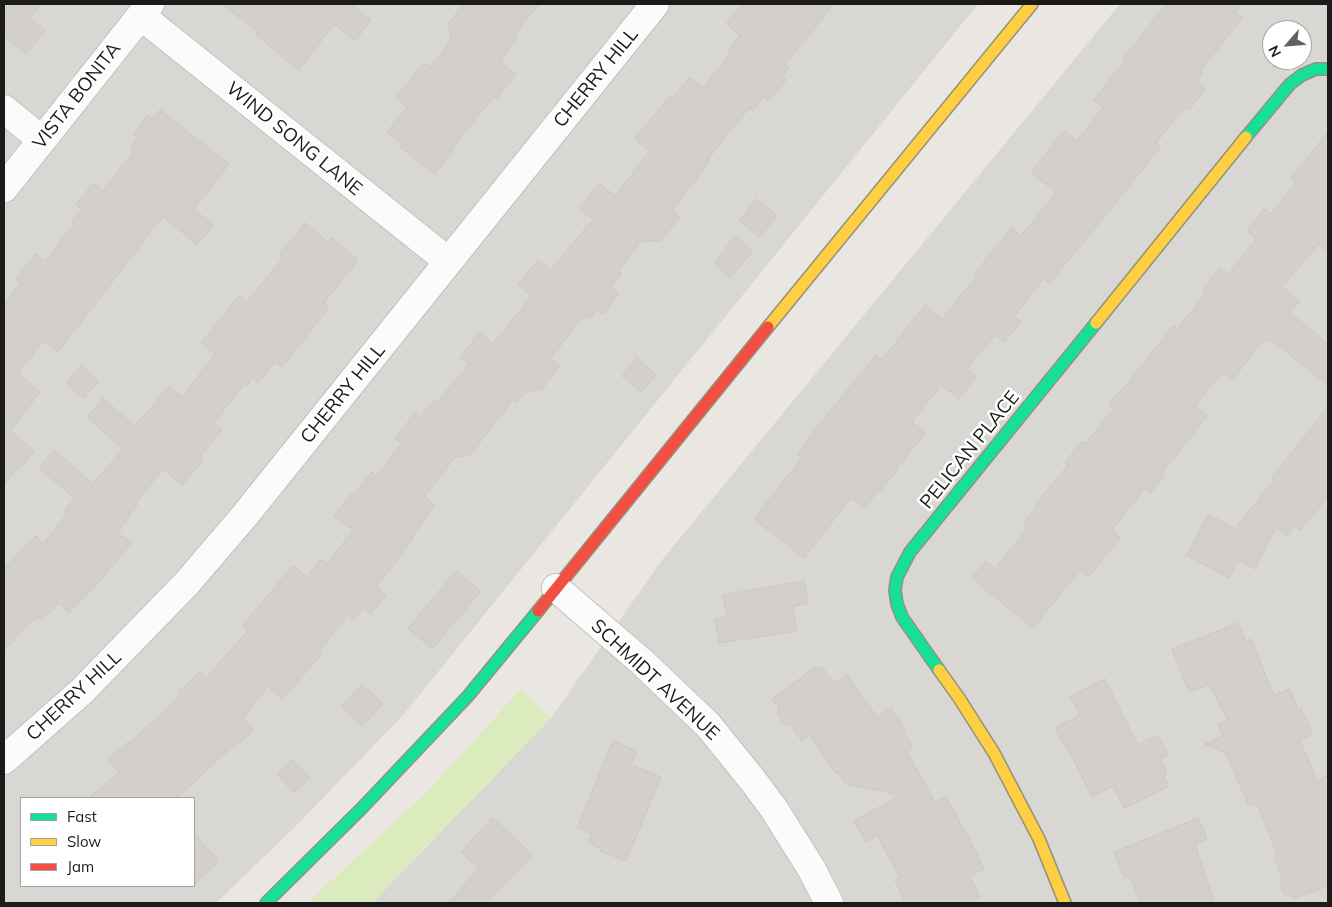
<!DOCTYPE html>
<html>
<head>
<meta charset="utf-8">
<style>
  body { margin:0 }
  #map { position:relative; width:1332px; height:907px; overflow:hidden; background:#eae7e2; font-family:Mulish,sans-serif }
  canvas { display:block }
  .frame { position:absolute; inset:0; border:5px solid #1b1b1b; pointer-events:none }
  .legend { position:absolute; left:20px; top:797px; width:175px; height:90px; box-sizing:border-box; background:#fff; border:1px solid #a4a4a4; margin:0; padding:6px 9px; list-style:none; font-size:15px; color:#1b1b1b }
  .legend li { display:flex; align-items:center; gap:10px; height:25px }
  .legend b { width:25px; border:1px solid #a4a4a4 }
  .north { position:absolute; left:1262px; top:20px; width:50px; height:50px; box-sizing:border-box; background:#fff; border:1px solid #a4a4a4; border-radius:50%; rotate:243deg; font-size:14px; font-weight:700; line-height:20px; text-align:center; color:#1b1b1b }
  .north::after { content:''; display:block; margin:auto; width:18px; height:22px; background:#636261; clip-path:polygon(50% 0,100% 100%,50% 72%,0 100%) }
</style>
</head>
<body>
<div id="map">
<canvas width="1332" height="907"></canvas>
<div class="frame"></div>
<ul class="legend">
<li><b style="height:6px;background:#16e098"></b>Fast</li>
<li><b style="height:6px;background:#ffcf43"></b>Slow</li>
<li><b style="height:6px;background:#f24e42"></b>Jam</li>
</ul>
<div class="north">N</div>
</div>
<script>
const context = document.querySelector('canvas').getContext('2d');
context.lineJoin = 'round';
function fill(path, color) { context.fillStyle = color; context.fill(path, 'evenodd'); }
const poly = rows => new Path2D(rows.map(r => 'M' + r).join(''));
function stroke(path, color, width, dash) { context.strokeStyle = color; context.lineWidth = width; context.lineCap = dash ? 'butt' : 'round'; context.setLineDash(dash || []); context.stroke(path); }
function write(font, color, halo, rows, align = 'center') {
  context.font = font + ' Mulish,sans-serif'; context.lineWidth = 5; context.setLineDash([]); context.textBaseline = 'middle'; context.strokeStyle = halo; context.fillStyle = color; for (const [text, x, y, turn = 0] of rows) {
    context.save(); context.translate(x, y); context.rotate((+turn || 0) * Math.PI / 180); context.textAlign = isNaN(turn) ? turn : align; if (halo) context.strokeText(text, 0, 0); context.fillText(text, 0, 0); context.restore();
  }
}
fill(poly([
  [4,4,978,4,404,714,298,824,216,903,4,903],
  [21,798,194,798,194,886,21,886],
  [1120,4,1328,4,1328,903,372,903,551,718,662,560],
  [1272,30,1302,30,1302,60,1272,60]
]), '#d9d7d4');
fill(poly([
  [521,689,551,718,372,903,307,903,425,794]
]), '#dcebbd');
const building = poly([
  [4,4,42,4,30,18,45,30,26,54,4,36,4,4],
  [222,4,351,4,371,20,355,41,334,24,299,70,256,35,258,32,222,4],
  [464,4,539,4,514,35,518,38,500,62,516,74,497,98,494,96,452,149,454,151,435,174,400,147,403,144,387,132,407,107,396,98,424,63,430,68,451,40,448,24,464,4],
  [742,4,834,4,785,65,789,68,782,77,786,80,769,101,764,97,753,111,749,108,708,159,710,161,672,211,680,217,661,240,640,242,618,271,622,274,611,287,619,293,603,314,597,309,589,319,584,315,551,358,560,366,542,389,525,392,516,403,513,400,470,455,458,457,456,456,424,497,435,506,412,536,414,538,376,587,386,595,371,614,363,608,354,619,348,615,319,652,322,654,282,699,268,687,243,718,253,730,234,748,233,746,177,798,89,798,119,773,108,760,129,741,130,743,180,696,177,693,200,672,206,678,248,631,242,626,293,566,307,577,321,559,327,564,353,530,334,516,353,492,355,494,372,472,376,476,402,443,395,438,415,413,420,417,431,403,440,399,469,364,460,358,479,333,493,344,532,296,518,285,538,260,551,270,593,219,579,208,599,183,615,196,650,151,635,139,670,96,673,98,690,77,703,88,730,54,727,52,740,35,726,24,742,4],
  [1166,4,1242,4,1235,13,1242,18,1200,71,1203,74,1198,81,1206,88,1189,110,1185,107,1156,143,1161,147,1050,283,1044,279,1014,316,1021,322,1004,342,995,335,967,369,976,376,959,399,941,385,912,422,925,433,897,468,898,469,880,492,879,490,864,508,851,498,804,558,754,519,802,458,797,454,807,442,806,441,876,355,882,360,925,305,942,319,977,275,975,273,1011,228,1021,236,1056,192,1031,173,1064,131,1077,141,1103,108,1094,100,1126,59,1124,57,1166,4],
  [160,110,229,164,194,209,213,225,197,245,163,216,58,352,43,341,18,374,40,392,10,431,34,451,19,470,17,468,4,484,4,304,20,283,16,279,36,254,45,262,74,224,71,222,81,209,76,205,93,183,103,191,134,151,130,148,138,138,133,134,147,116,152,119,160,110],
  [1328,132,1328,252,1318,244,1282,287,1300,301,1290,313,1328,344,1328,385,1270,339,1267,342,1264,340,1232,380,1222,373,1195,406,1207,416,1161,474,1164,476,1150,493,1145,488,1112,530,1120,538,1088,577,1080,570,1033,628,972,578,986,561,995,569,1028,528,1023,524,1037,507,1035,505,1068,465,1065,463,1082,441,1085,444,1113,409,1108,405,1123,387,1124,388,1173,326,1177,329,1206,293,1202,290,1220,268,1228,275,1256,239,1247,231,1264,209,1271,214,1296,183,1291,178,1328,132],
  [756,199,777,215,760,237,739,221,756,199],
  [305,223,328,242,331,238,358,260,324,303,329,307,282,367,275,362,258,383,252,378,247,386,244,384,214,423,222,429,200,457,203,460,182,485,163,469,136,502,138,504,130,514,131,515,117,532,131,543,95,587,69,613,59,603,47,615,34,619,4,650,4,569,36,536,43,544,66,515,65,510,75,498,39,468,54,450,93,484,123,449,87,417,103,398,134,426,140,419,141,420,169,386,182,397,215,354,201,343,239,295,247,302,283,258,279,255,305,223],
  [735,236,753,251,730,277,714,264,735,236],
  [637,358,656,375,641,392,622,376,637,358],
  [81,366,99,381,84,398,66,384,81,366],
  [1328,407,1328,496,1300,531,1294,526,1287,536,1276,527,1255,569,1238,560,1229,578,1187,555,1208,514,1235,529,1273,481,1271,479,1328,407],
  [456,571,481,591,432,649,408,628,456,571],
  [804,581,808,604,793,606,797,631,719,643,715,619,727,617,723,595,804,581],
  [1238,623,1246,641,1251,639,1274,696,1289,689,1298,709,1301,708,1312,732,1309,733,1310,736,1300,740,1317,781,1328,776,1328,886,1295,898,1283,893,1280,884,1282,879,1274,857,1278,856,1257,803,1249,806,1226,753,1204,744,1223,736,1218,724,1228,720,1209,684,1189,692,1172,649,1238,623],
  [814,668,823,668,834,683,847,674,877,717,891,708,905,728,902,730,913,747,907,752,935,802,946,797,973,846,984,869,970,876,980,897,968,903,905,903,895,880,900,878,877,835,866,842,854,821,901,795,846,784,838,772,836,774,810,735,802,741,790,724,784,723,778,714,779,708,772,699,814,668],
  [1105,679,1138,745,1158,735,1168,755,1160,759,1166,770,1164,777,1169,786,1124,808,1113,786,1092,797,1069,750,1068,751,1055,728,1080,715,1070,697,1105,679],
  [362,684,383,704,362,726,341,706,362,684],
  [613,741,637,751,631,765,661,777,626,861,600,851,601,848,588,843,592,834,577,828,613,741],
  [293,760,310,778,294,793,277,774,293,760],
  [492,818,533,855,486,903,448,903,479,869,461,852,492,818],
  [1198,818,1207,839,1195,844,1215,903,1141,903,1129,875,1124,877,1114,852,1198,818],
  [194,834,219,861,194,885,194,834]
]);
fill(building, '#d3cfcb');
stroke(building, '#cdc8c3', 1);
const street = poly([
  [141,16,448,261],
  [4,109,42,140],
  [4,188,150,4],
  [556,588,642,662,708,725,754,782,774,809,811,868,829,903],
  [4,760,82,691,187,583,246,514,655,4]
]);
const fast = poly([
  [1246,137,1290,84,1302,75,1316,69,1328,69],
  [939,670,902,617,897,604,895,590,897,577,910,552,1096,323],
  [266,903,362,808,468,696,538,611]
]);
const slow = poly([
  [1096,323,1246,137],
  [768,327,1032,4],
  [939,670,959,698,994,753,1039,839,1065,903]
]);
const jam = poly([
  [538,611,768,327]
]);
stroke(street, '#c2c1bf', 30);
stroke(fast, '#94927b', 14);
stroke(slow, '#94927b', 14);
stroke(jam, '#94927b', 14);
stroke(street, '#fcfbfb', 28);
stroke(fast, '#16e098', 11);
stroke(slow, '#ffcf43', 11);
stroke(jam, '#f24e42', 11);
write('19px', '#1b1b1b', '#fff', [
  ["CHERRY HILL",596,78,-51],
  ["VISTA BONITA",77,96,-52],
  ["WIND SONG LANE",294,139,39],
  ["CHERRY HILL",343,394,-51],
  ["PELICAN PLACE",970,450,-51],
  ["SCHMIDT AVENUE",655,680,43],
  ["CHERRY HILL",74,696,-43]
]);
</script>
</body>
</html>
